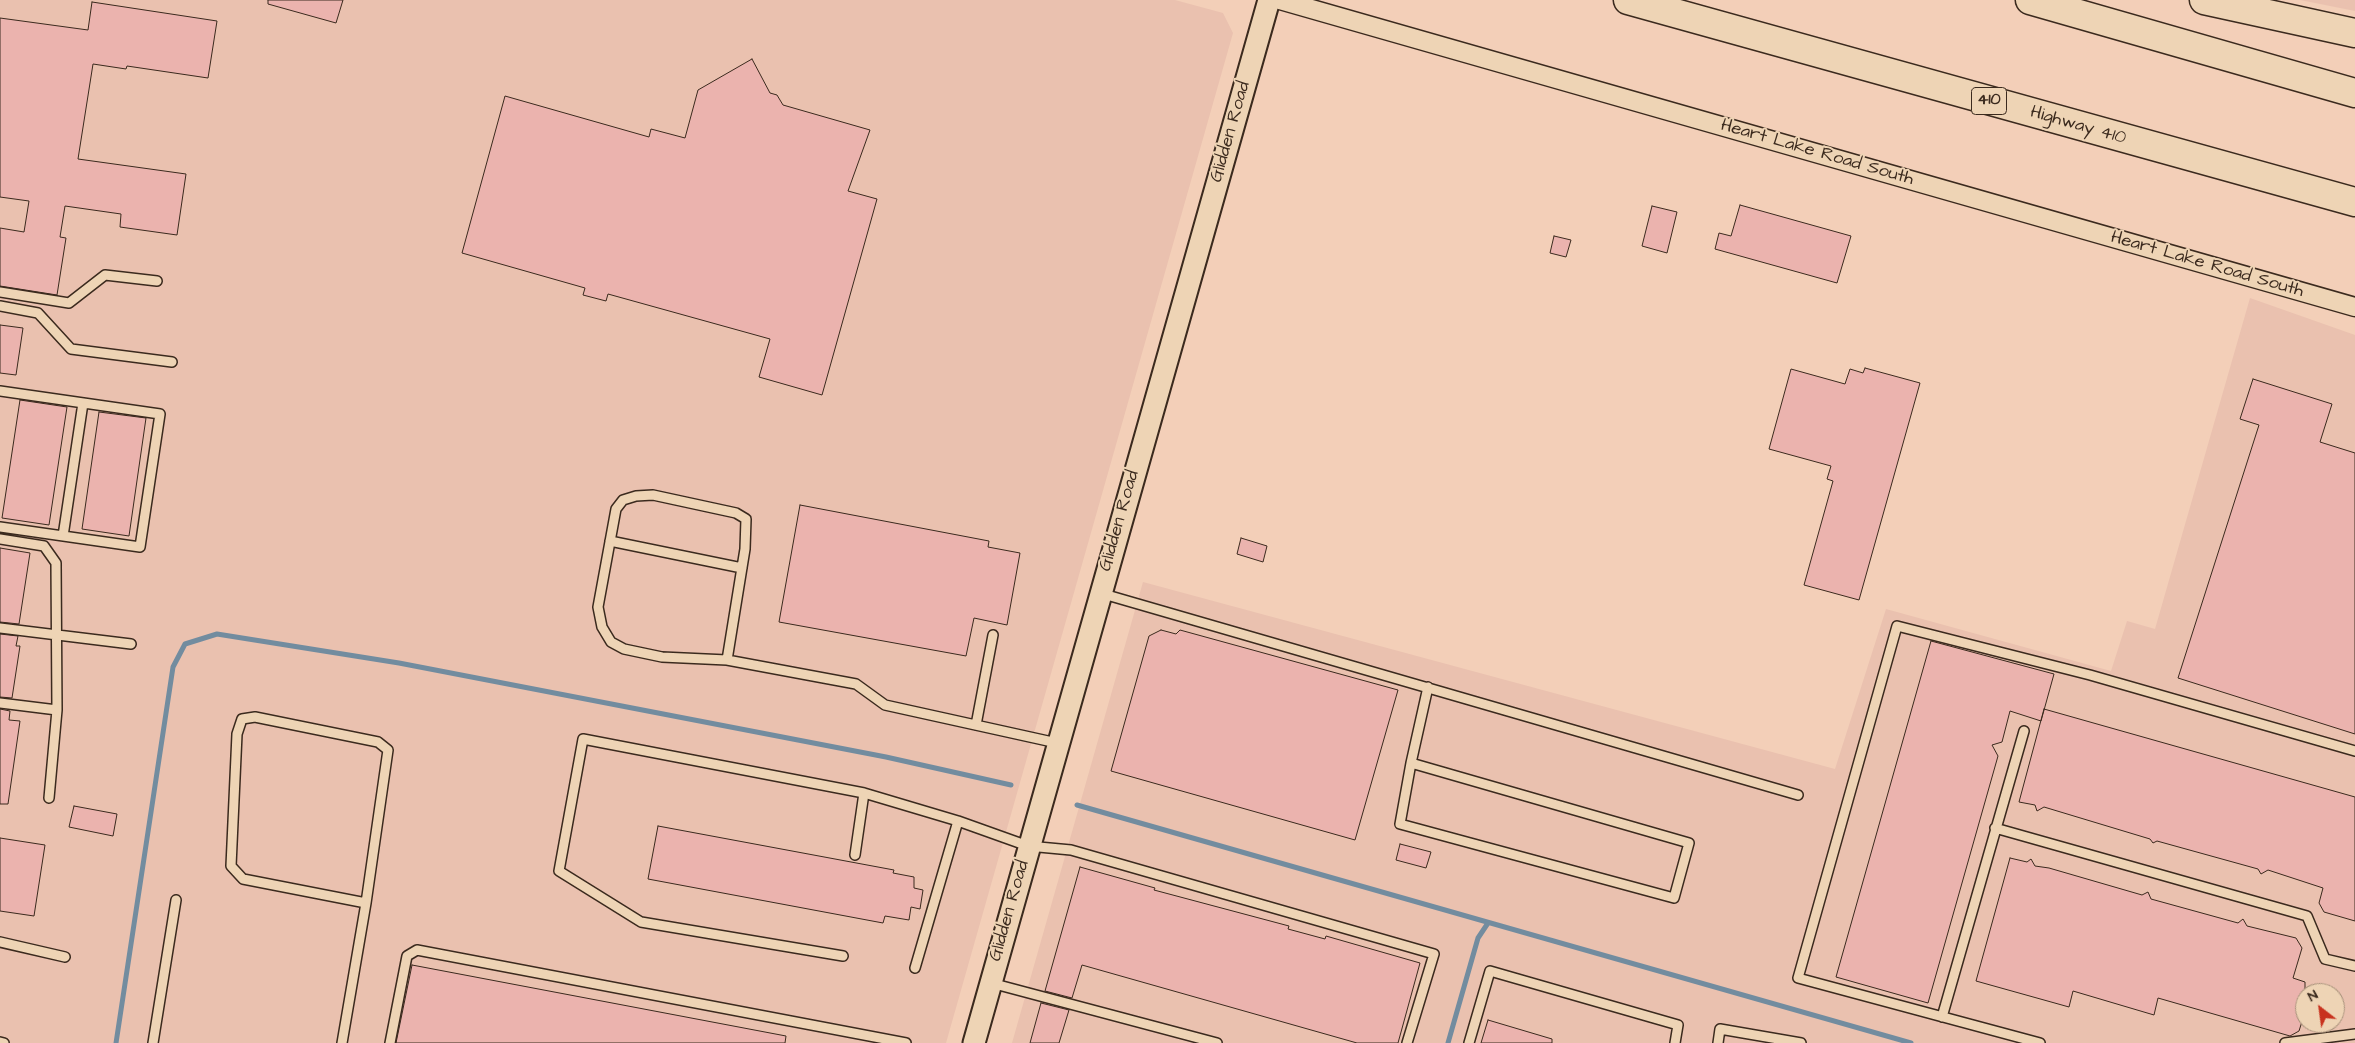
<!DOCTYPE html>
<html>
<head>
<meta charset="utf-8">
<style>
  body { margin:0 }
  #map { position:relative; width:2355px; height:1043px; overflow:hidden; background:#f3cfb8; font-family:"Architects Daughter",sans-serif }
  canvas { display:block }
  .north { position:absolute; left:2295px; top:983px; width:50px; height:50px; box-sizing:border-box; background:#eed4b5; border:1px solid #a69079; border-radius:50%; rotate:330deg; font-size:14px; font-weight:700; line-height:20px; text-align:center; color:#3b2a1e }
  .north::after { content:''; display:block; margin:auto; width:18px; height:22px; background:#c8321e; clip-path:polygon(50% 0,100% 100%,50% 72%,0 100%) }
</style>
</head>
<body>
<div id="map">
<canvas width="2355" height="1043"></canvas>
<div class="north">N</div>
</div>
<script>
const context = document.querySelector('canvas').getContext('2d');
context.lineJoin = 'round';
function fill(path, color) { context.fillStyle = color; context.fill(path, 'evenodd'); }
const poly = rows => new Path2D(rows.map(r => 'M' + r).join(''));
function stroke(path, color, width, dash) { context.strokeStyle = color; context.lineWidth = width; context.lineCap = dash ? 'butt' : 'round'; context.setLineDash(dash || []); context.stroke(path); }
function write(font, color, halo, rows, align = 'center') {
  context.font = font + ' "Architects Daughter",sans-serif'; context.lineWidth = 4; context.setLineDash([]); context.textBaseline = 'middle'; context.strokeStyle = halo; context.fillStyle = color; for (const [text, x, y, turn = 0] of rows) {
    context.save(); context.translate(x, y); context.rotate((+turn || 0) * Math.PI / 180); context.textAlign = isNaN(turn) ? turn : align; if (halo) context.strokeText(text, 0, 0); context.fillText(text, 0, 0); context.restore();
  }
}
fill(poly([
  [0,0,1175,0,1223,13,1233,33,946,1043,0,1043],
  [2300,0,2355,0,2355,11],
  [2250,298,2355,335,2355,1043,1012,1043,1143,582,1835,769,1886,609,2111,671,2127,621,2155,629],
  [2305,993,2335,993,2335,1023,2305,1023]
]), '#eac1af');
stroke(poly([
  [1077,805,1911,1043],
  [116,1043,173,667,185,644,217,634,399,663,886,757,1011,785],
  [1448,1043,1478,938,1488,923]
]), '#728c9f', 5);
const building = poly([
  [268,0,343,0,336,23,268,4,268,0],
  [92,2,217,21,208,78,127,66,126,69,93,64,78,159,186,174,177,235,120,227,121,214,65,206,60,237,66,238,57,295,0,286,0,228,24,232,29,201,0,197,0,18,88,30,92,2],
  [752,59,770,93,777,95,783,105,870,130,848,191,877,199,822,395,759,377,770,339,608,294,606,301,583,295,585,288,462,253,505,96,649,137,651,129,685,138,698,90,752,59],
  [1740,205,1851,236,1837,283,1715,249,1719,233,1731,236,1740,205],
  [1652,206,1677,212,1667,253,1642,246,1652,206],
  [1554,236,1571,240,1566,257,1550,253,1554,236],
  [0,325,23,328,16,375,0,373,0,325],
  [1865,368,1920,383,1859,600,1804,585,1833,481,1827,479,1831,466,1769,449,1791,369,1845,384,1850,369,1863,373,1865,368],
  [2253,379,2332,404,2320,442,2355,453,2355,734,2178,678,2259,425,2240,419,2253,379],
  [20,400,67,407,49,525,2,518,20,400],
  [99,412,146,418,129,536,82,529,99,412],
  [800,505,989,541,988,547,1020,553,1007,625,974,618,966,656,779,622,800,505],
  [1241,538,1267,546,1263,562,1237,554,1241,538],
  [0,548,30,553,19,624,0,622,0,548],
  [1161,630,1176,634,1180,630,1398,690,1355,840,1111,771,1149,636,1161,630],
  [0,634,18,636,16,646,20,646,12,698,0,697,0,634],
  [1931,641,2054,674,2041,721,2010,711,2002,742,1992,745,1998,756,1928,1003,1836,977,1931,641],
  [0,709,10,711,9,720,20,721,8,804,0,804,0,709],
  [2044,709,2355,797,2355,921,2324,912,2319,903,2323,888,2268,870,2261,874,2258,869,2157,841,2153,843,2150,839,2044,807,2037,811,2035,805,2019,802,2044,709],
  [74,806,117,814,113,836,69,827,74,806],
  [658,826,894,870,893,873,914,877,914,888,923,890,920,909,911,907,909,920,885,916,883,923,648,879,658,826],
  [0,838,45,845,34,916,0,911,0,838],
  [1400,844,1431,852,1426,868,1396,860,1400,844],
  [2010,858,2027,862,2031,859,2035,866,2049,868,2142,895,2148,892,2151,899,2238,923,2243,919,2247,926,2296,938,2302,948,2293,978,2305,982,2305,1012,2299,1031,2290,1036,2158,998,2154,1015,2073,991,2069,1007,1976,981,2010,858],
  [1080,867,1155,888,1154,890,1289,926,1288,929,1325,939,1326,936,1420,963,1398,1043,1357,1043,1082,965,1072,998,1045,991,1080,867],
  [412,965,786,1036,785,1043,396,1043,412,965],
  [1041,1003,1069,1010,1059,1043,1030,1043,1041,1003],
  [1488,1020,1552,1039,1552,1043,1481,1043,1488,1020]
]);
fill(building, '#ebb3ae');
stroke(building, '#3b2a1e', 1);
const service = poly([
  [0,292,69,303,105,275,157,281],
  [0,306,38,313,71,349,172,362],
  [0,391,160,414,140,547,0,527],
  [63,536,83,403],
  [0,539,44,546,56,563,57,710,49,798],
  [610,541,742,568],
  [1100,593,1798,795],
  [0,628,131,644],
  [727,660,745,549,746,519,736,513,653,495,636,496,623,500,616,509,598,607,602,627,611,642,624,649,662,657,727,660,856,684,885,705,1057,743],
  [0,703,57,710],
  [976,725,993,635],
  [1411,763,1689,843,1674,898,1400,824,1411,763,1428,687],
  [1995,828,2307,916,2325,959,2355,966],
  [855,855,864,793],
  [0,942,65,957],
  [843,956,641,922,559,871,583,739,864,793,958,821],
  [915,968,958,821,1028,846,1071,850,1434,954,1407,1043],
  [991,983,1217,1043],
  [1942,1017,2024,731],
  [0,1042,4,1043],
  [153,1043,176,900],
  [342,1043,366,903,388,750,378,742,255,717,242,719,237,734,231,866,243,879,366,903],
  [390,1043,407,956,417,950,906,1043],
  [1469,1043,1490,971,1678,1025,1675,1043],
  [1718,1043,1720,1029,1801,1043],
  [2040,1043,1798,978,1897,626,2090,675,2355,751],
  [2285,1043,2355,1034]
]);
const minor = poly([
  [1280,0,2355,307]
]);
const tertiary = poly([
  [974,1043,1269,0]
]);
const motorway = poly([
  [1628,0,2355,202],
  [2030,0,2355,93],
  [2204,0,2355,33]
]);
stroke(service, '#3b2a1e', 12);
stroke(minor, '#3b2a1e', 21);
stroke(tertiary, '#3b2a1e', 25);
stroke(motorway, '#3b2a1e', 31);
stroke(service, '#eed4b5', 9);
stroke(minor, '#eed4b5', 18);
stroke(tertiary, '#eed4b5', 21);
stroke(motorway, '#eed4b5', 28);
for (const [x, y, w] of [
  [1989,101,35]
]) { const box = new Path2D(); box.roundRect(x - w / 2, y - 13.5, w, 27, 4); context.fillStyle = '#eed4b5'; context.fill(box); stroke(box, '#3b2a1e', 1); }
write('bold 16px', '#3b2a1e', null, [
  ["410",1989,101]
]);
write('18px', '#3b2a1e', '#eed4b5', [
  ["Highway 410",2078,126,16],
  ["Glidden Road",1231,132,-74],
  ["Heart Lake Road South",1817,153,16],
  ["Heart Lake Road South",2207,265,16],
  ["Glidden Road",1120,521,-74],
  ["Glidden Road",1010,911,-74]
]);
</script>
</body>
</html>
